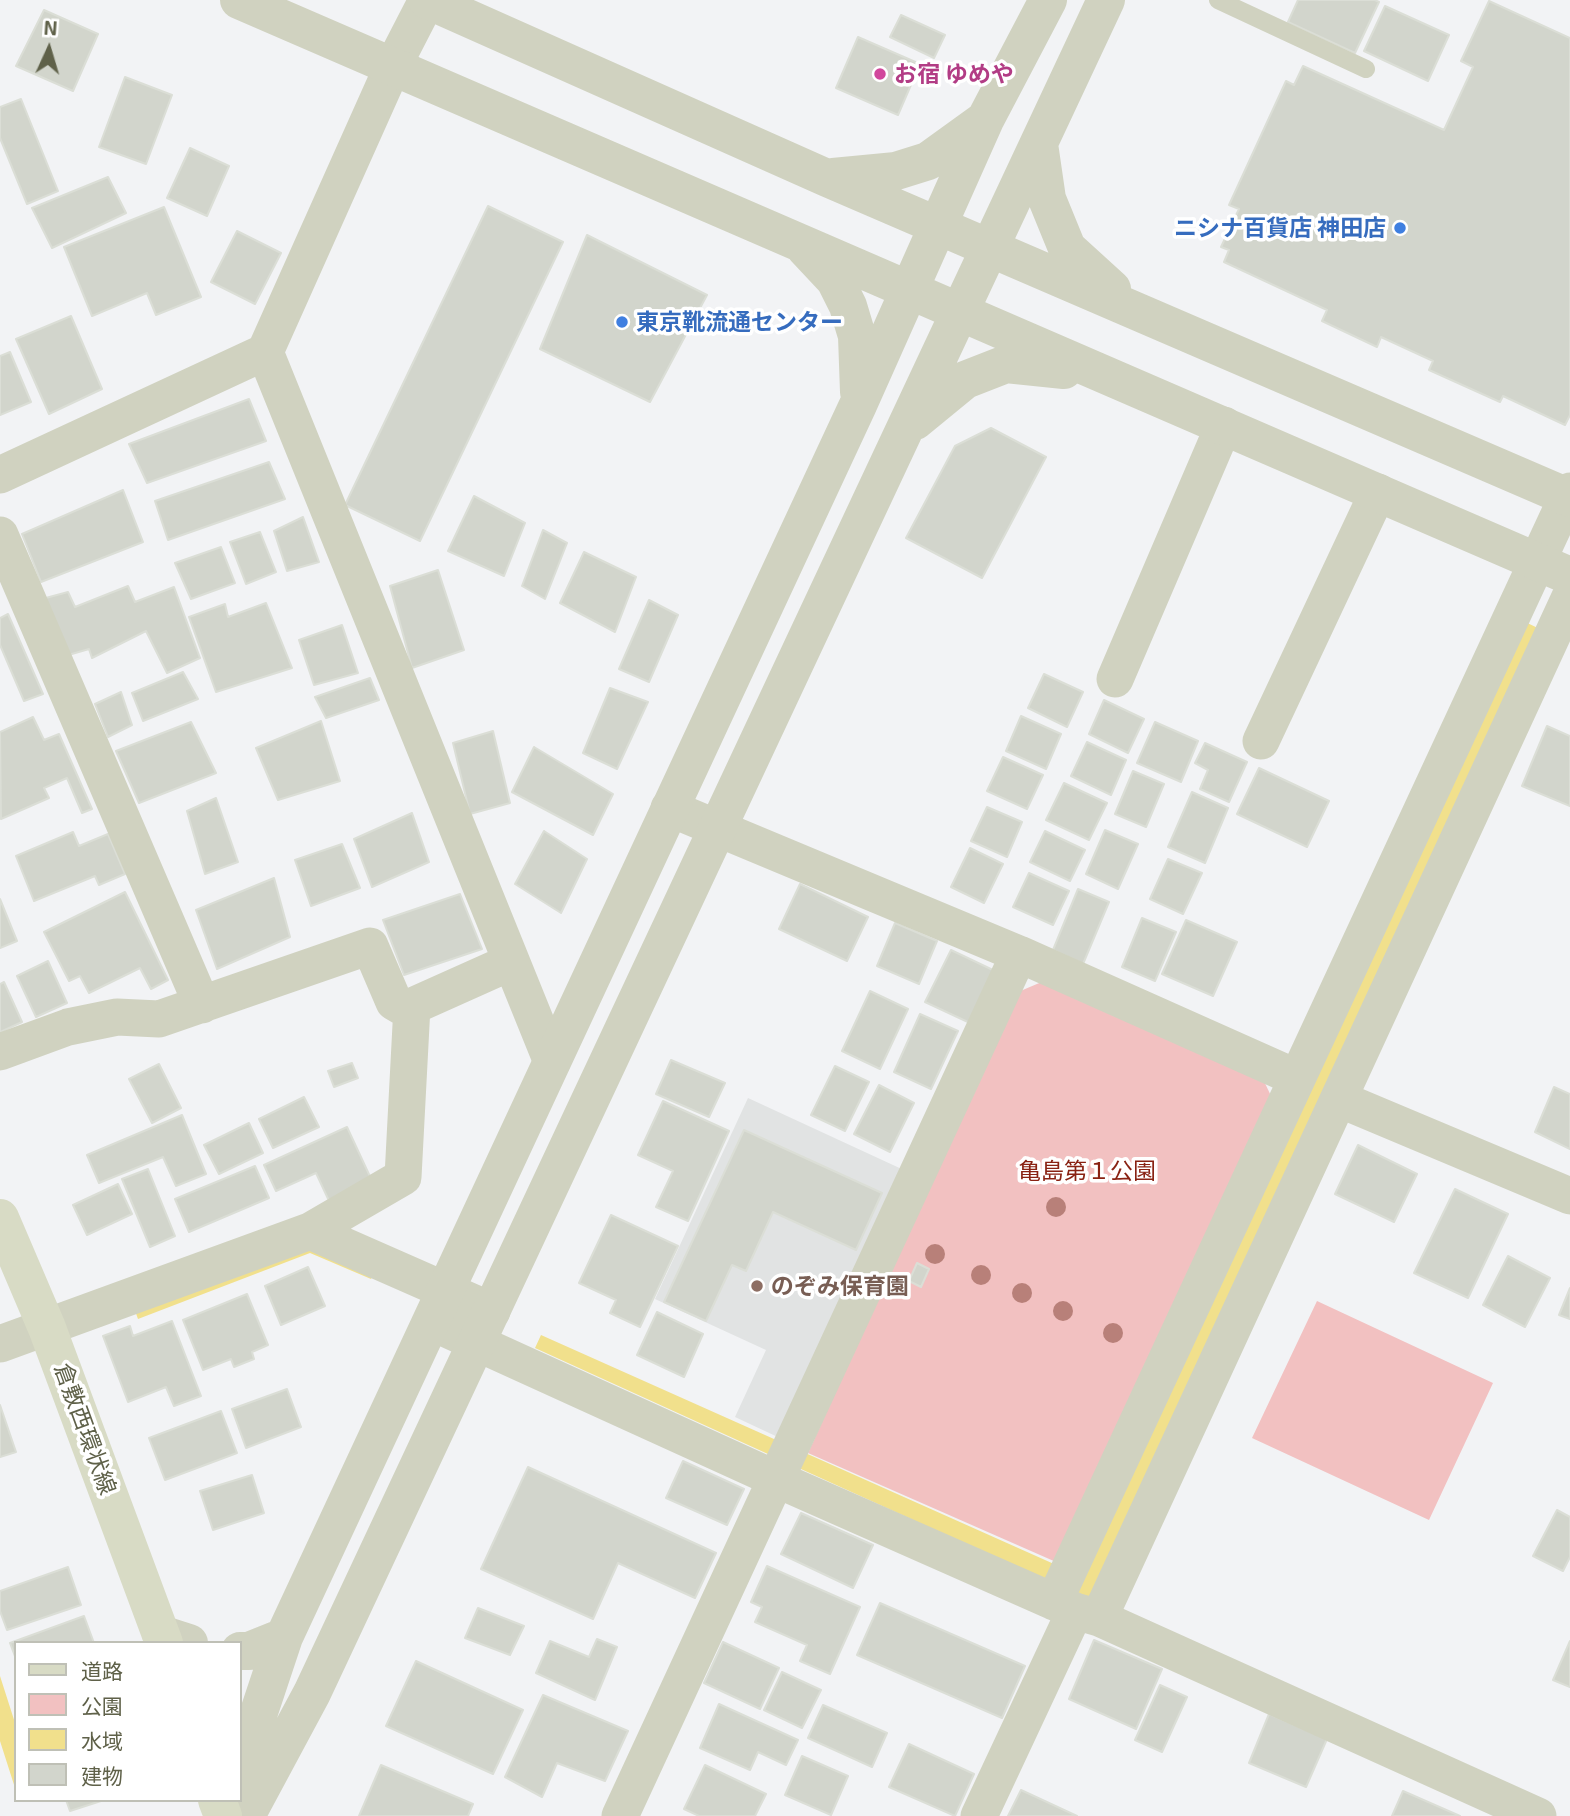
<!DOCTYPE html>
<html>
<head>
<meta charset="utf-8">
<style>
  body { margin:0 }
  #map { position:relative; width:1570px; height:1816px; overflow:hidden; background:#f2f3f5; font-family:"Exo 2","Noto Sans JP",sans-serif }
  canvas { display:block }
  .legend { position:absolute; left:14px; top:1641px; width:228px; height:161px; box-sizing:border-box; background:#fff; border:2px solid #bfc0b6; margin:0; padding:9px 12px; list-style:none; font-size:21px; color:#5f6149 }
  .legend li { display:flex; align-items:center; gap:14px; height:35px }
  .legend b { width:35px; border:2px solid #bfc0b6 }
  .north { position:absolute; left:14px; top:14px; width:70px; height:70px; -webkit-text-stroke:5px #fff; paint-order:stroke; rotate:4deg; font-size:19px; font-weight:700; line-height:28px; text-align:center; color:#5f6149 }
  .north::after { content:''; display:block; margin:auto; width:24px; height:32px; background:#5f6149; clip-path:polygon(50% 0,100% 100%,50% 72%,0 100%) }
</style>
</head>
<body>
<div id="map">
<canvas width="1570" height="1816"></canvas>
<ul class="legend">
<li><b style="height:9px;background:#d8dbc5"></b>道路</li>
<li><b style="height:19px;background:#f2c1c1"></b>公園</li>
<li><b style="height:19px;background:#f1e08c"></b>水域</li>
<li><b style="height:19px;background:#d2d5cc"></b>建物</li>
</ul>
<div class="north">N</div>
</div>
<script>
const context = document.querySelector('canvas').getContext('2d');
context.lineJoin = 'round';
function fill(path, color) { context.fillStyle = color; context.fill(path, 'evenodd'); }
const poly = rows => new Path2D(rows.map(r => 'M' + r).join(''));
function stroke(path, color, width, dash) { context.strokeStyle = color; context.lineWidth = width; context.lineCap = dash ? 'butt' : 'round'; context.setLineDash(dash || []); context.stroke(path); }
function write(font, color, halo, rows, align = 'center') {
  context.font = font + ' "Exo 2","Noto Sans JP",sans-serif'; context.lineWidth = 7; context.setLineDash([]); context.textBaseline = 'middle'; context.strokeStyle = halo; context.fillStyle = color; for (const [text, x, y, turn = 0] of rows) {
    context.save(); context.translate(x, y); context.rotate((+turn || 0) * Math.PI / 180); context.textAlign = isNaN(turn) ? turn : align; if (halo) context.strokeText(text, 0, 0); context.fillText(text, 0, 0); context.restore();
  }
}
fill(poly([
  [748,1098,906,1171,782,1439,735,1417,766,1350,655,1299]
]), '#e1e3e3');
fill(poly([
  [1044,981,1262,1077,1272,1098,1056,1562,808,1453,1018,992],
  [1317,1301,1493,1383,1429,1520,1252,1438]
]), '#f2c1c1');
fill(poly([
  [1523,621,1540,629,1091,1601,535,1348,541,1335,1054,1564],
  [309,1237,377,1266,371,1279,310,1253,138,1319,133,1305],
  [0,1676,16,1726,16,1791,0,1741]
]), '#f1e08c');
const building = poly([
  [1298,0,1375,0,1379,2,1355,53,1288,22,1298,0],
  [1489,1,1570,38,1570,415,1565,425,1503,396,1500,402,1429,370,1433,361,1381,337,1377,347,1322,321,1327,310,1224,262,1229,250,1221,247,1239,209,1229,205,1286,81,1294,85,1303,66,1444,130,1473,67,1461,61,1489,1],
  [1385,6,1449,35,1428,81,1364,51,1385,6],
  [44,10,98,34,73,91,16,66,44,10],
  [901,15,945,35,934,58,890,37,901,15],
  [858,37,920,64,898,115,836,88,858,37],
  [125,77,172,95,146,164,99,147,125,77],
  [21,99,58,191,27,204,0,138,0,107,21,99],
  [190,148,229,166,207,216,167,198,190,148],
  [108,177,126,213,52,248,32,208,108,177],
  [488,206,563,242,420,541,345,505,488,206],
  [164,207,201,297,156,315,147,293,92,316,64,247,164,207],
  [237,231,281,253,255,304,211,282,237,231],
  [587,235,707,295,650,402,540,349,587,235],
  [71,316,102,389,49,414,16,339,71,316],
  [10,352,31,402,0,415,0,356,10,352],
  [249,399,266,441,147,483,129,444,249,399],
  [991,428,1046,457,982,578,906,538,955,446,991,428],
  [269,462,285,499,168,540,155,501,269,462],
  [123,490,143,542,41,582,22,534,123,490],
  [474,496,525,523,504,576,448,551,474,496],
  [303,517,319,562,287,571,274,531,303,517],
  [543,530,567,543,545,599,522,586,543,530],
  [260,532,276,572,246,584,230,542,260,532],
  [221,547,235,583,191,599,175,563,221,547],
  [584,552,636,577,615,632,560,603,584,552],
  [438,570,464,650,412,668,390,586,438,570],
  [128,586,135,602,174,587,200,658,167,673,146,631,92,658,89,649,65,656,42,599,68,592,75,607,128,586],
  [649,600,678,615,649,682,619,669,649,600],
  [266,603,292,668,216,692,189,617,225,604,228,617,266,603],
  [8,614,43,694,24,701,0,645,0,618,8,614],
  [342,625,358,673,314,685,299,640,342,625],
  [183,672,198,699,143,721,132,693,183,672],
  [1044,674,1083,692,1067,727,1028,708,1044,674],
  [370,678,379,700,326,718,315,697,370,678],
  [610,688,648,702,617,769,583,753,610,688],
  [121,692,132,725,108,737,95,704,121,692],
  [1104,700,1144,719,1128,753,1089,734,1104,700],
  [1021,716,1061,734,1046,769,1006,751,1021,716],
  [33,717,44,740,59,734,92,809,82,813,67,778,44,788,49,798,1,819,0,732,33,717],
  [321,721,340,781,278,800,256,748,321,721],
  [191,722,216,773,139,803,116,751,191,722],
  [1155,722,1198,741,1181,782,1137,763,1155,722],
  [1547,726,1570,736,1570,806,1522,786,1547,726],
  [493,731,510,803,470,814,453,743,493,731],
  [1087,742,1126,760,1111,795,1071,776,1087,742],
  [1205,743,1247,762,1229,802,1200,789,1208,770,1195,763,1205,743],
  [534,747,613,794,593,835,512,792,534,747],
  [1003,757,1043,775,1027,809,987,791,1003,757],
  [1259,768,1329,801,1307,847,1237,814,1259,768],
  [1133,771,1164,784,1146,827,1115,814,1133,771],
  [1064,783,1107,803,1089,840,1046,820,1064,783],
  [1192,792,1228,808,1205,863,1168,847,1192,792],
  [216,798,238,862,205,874,187,811,216,798],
  [987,807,1022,822,1007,857,971,841,987,807],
  [412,813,429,862,372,887,354,839,412,813],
  [1105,830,1138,844,1118,889,1086,874,1105,830],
  [544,831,587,859,561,913,515,884,544,831],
  [1045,831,1085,850,1070,881,1030,862,1045,831],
  [73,832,79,846,108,834,125,874,99,885,95,876,34,901,16,856,73,832],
  [342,844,360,888,311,906,295,860,342,844],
  [970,848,1003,864,984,903,951,887,970,848],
  [1168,859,1202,873,1183,914,1150,899,1168,859],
  [1029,873,1069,891,1053,925,1013,907,1029,873],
  [274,878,290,937,217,969,196,910,274,878],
  [800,884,868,917,847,961,779,929,800,884],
  [1078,889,1109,902,1083,964,1053,950,1078,889],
  [125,892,168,980,151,989,140,968,89,993,80,976,69,981,44,932,125,892],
  [460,894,482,949,404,975,383,920,460,894],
  [0,899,17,941,0,948,0,899],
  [1142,918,1176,932,1155,981,1122,967,1142,918],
  [1186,920,1237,942,1213,996,1162,974,1186,920],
  [895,923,937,941,919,984,877,966,895,923],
  [951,950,995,971,970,1023,925,1002,951,950],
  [48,961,67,1003,36,1017,17,976,48,961],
  [4,982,22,1022,0,1032,0,984,4,982],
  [870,991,908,1009,880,1069,842,1051,870,991],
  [920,1014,958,1031,931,1089,894,1072,920,1014],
  [671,1060,725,1083,709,1117,656,1094,671,1060],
  [352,1063,358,1078,334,1087,328,1071,352,1063],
  [159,1064,181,1108,152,1123,129,1079,159,1064],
  [835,1066,869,1082,845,1131,811,1115,835,1066],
  [879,1085,914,1103,890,1152,854,1134,879,1085],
  [1554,1087,1570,1094,1570,1149,1535,1132,1554,1087],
  [304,1097,319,1127,273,1148,259,1119,304,1097],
  [663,1101,729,1131,688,1221,656,1207,673,1171,638,1155,663,1101],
  [182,1115,206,1174,176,1186,163,1157,99,1183,87,1155,182,1115],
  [249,1123,263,1153,219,1174,204,1145,249,1123],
  [347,1127,373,1183,330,1203,316,1173,276,1191,264,1165,347,1127],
  [744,1130,882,1193,856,1250,773,1212,746,1271,732,1265,706,1321,664,1302,744,1130],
  [1358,1145,1417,1174,1394,1222,1335,1194,1358,1145],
  [255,1166,269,1198,189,1232,175,1199,255,1166],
  [148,1169,175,1236,150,1247,122,1179,148,1169],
  [118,1184,132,1214,87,1235,73,1205,118,1184],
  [1455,1189,1508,1214,1468,1298,1414,1273,1455,1189],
  [611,1215,678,1246,640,1327,610,1313,616,1300,579,1283,611,1215],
  [1508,1256,1550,1278,1525,1327,1483,1305,1508,1256],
  [917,1263,929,1269,921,1287,909,1281,917,1263],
  [308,1267,325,1306,281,1325,265,1286,308,1267],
  [1570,1288,1570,1319,1559,1315,1570,1288],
  [247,1294,268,1345,252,1352,254,1359,234,1367,231,1359,203,1370,183,1320,247,1294],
  [657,1312,703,1334,684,1377,637,1355,657,1312],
  [172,1321,201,1396,174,1406,166,1387,128,1402,103,1336,130,1326,133,1336,172,1321],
  [287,1389,301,1427,246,1448,232,1409,287,1389],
  [0,1405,16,1452,0,1457,0,1405],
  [221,1411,237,1453,165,1480,149,1438,221,1411],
  [683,1461,744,1489,727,1525,666,1498,683,1461],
  [528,1467,716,1553,695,1598,618,1563,593,1619,481,1569,528,1467],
  [252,1475,264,1513,213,1530,200,1491,252,1475],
  [1557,1510,1570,1517,1570,1557,1563,1571,1533,1556,1557,1510],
  [801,1513,873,1545,853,1588,781,1554,801,1513],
  [767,1566,860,1607,830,1674,800,1661,807,1645,755,1622,762,1607,751,1602,767,1566],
  [68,1567,81,1605,7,1630,0,1611,0,1591,68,1567],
  [880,1603,1025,1666,1002,1718,857,1655,880,1603],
  [478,1608,524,1626,510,1655,465,1638,478,1608],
  [84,1616,94,1643,16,1643,16,1659,10,1643,84,1616],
  [597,1639,617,1647,595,1700,536,1673,550,1641,589,1657,597,1639],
  [1094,1640,1162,1669,1136,1729,1069,1699,1094,1640],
  [1570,1641,1570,1687,1553,1680,1570,1641],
  [723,1642,779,1668,760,1709,704,1683,723,1642],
  [416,1661,523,1710,493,1774,386,1726,416,1661],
  [782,1672,821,1690,802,1728,764,1710,782,1672],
  [1160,1685,1187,1697,1162,1752,1135,1740,1160,1685],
  [543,1695,628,1731,605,1781,557,1763,542,1797,505,1777,543,1695],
  [719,1704,798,1740,786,1765,758,1752,750,1770,700,1748,719,1704],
  [823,1705,887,1733,872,1767,808,1738,823,1705],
  [1269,1714,1327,1739,1306,1787,1249,1763,1269,1714],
  [909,1744,974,1774,955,1816,889,1787,909,1744],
  [802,1756,848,1776,831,1815,785,1795,802,1756],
  [381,1765,473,1804,468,1816,359,1816,381,1765],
  [705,1765,766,1794,755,1816,699,1816,684,1809,705,1765],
  [1021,1790,1077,1816,1008,1816,1021,1790],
  [1403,1791,1460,1816,1392,1816,1403,1791],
  [66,1800,104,1800,70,1811,66,1800]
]);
fill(building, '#d2d5cc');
stroke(building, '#dbded6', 2);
stroke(poly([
  [1218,0,1366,69]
]), '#d0d2c0', 18);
stroke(poly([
  [265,352,552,1062],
  [0,475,265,352,392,68,427,0],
  [0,535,202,1005],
  [1115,679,1224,425],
  [1261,741,1378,492],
  [669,808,1019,954,1297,1078],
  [0,1052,68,1027,117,1017,159,1019,370,946,394,1002,406,1009,511,962],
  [1339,1099,1570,1196],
  [310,1231,492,1311],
  [431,1322,776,1479,1075,1611,1099,1618,1538,1816],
  [0,1344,310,1231,403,1177,412,1006],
  [1054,1602,1570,491],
  [1099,1618,1570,597],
  [620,1816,1019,954],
  [979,1816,1075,1611]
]), '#d0d2c0', 37);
stroke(poly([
  [239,0,1570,576],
  [427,0,827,178,1570,498],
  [1039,144,1047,199,1067,248,1112,289],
  [833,177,896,171,928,161,982,122],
  [805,248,835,280,848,306,857,336,859,392],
  [915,421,965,380,1006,364,1064,370],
  [161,1634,189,1643],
  [240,1651,249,1651,284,1637],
  [240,1796,249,1742,284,1637,858,405,985,120,1048,0],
  [246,1816,312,1693,1106,0]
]), '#d0d2c0', 38);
stroke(poly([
  [0,1218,47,1328,164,1643],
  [217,1800,223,1816]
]), '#d8dbc5', 38);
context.fillStyle = '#b88079';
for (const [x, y] of [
  [1056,1207],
  [935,1254],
  [981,1275],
  [1022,1293],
  [1063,1311],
  [1113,1333]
]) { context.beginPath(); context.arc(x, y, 10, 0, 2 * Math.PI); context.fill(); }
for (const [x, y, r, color] of [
  [880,74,7,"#d1479c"],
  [1400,228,7,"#3f7fe0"],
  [622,322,7,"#3f7fe0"],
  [757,1286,7,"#8d6e63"]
]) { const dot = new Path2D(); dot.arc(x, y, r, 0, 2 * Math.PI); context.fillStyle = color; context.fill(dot); stroke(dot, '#fff', 2.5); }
write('bold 23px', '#b23c85', '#fff', [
  ["お宿 ゆめや",894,74]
], 'left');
write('bold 23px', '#366cbe', '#fff', [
  ["ニシナ百貨店 神田店",1386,228],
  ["東京靴流通センター",636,322,"left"]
], 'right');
write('23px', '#892213', '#fff', [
  ["亀島第１公園",1087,1171]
]);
write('bold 23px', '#785e54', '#fff', [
  ["のぞみ保育園",771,1286]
], 'left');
write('23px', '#5f6149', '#fff', [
  ["倉敷西環状線",85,1429,70]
]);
</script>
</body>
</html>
